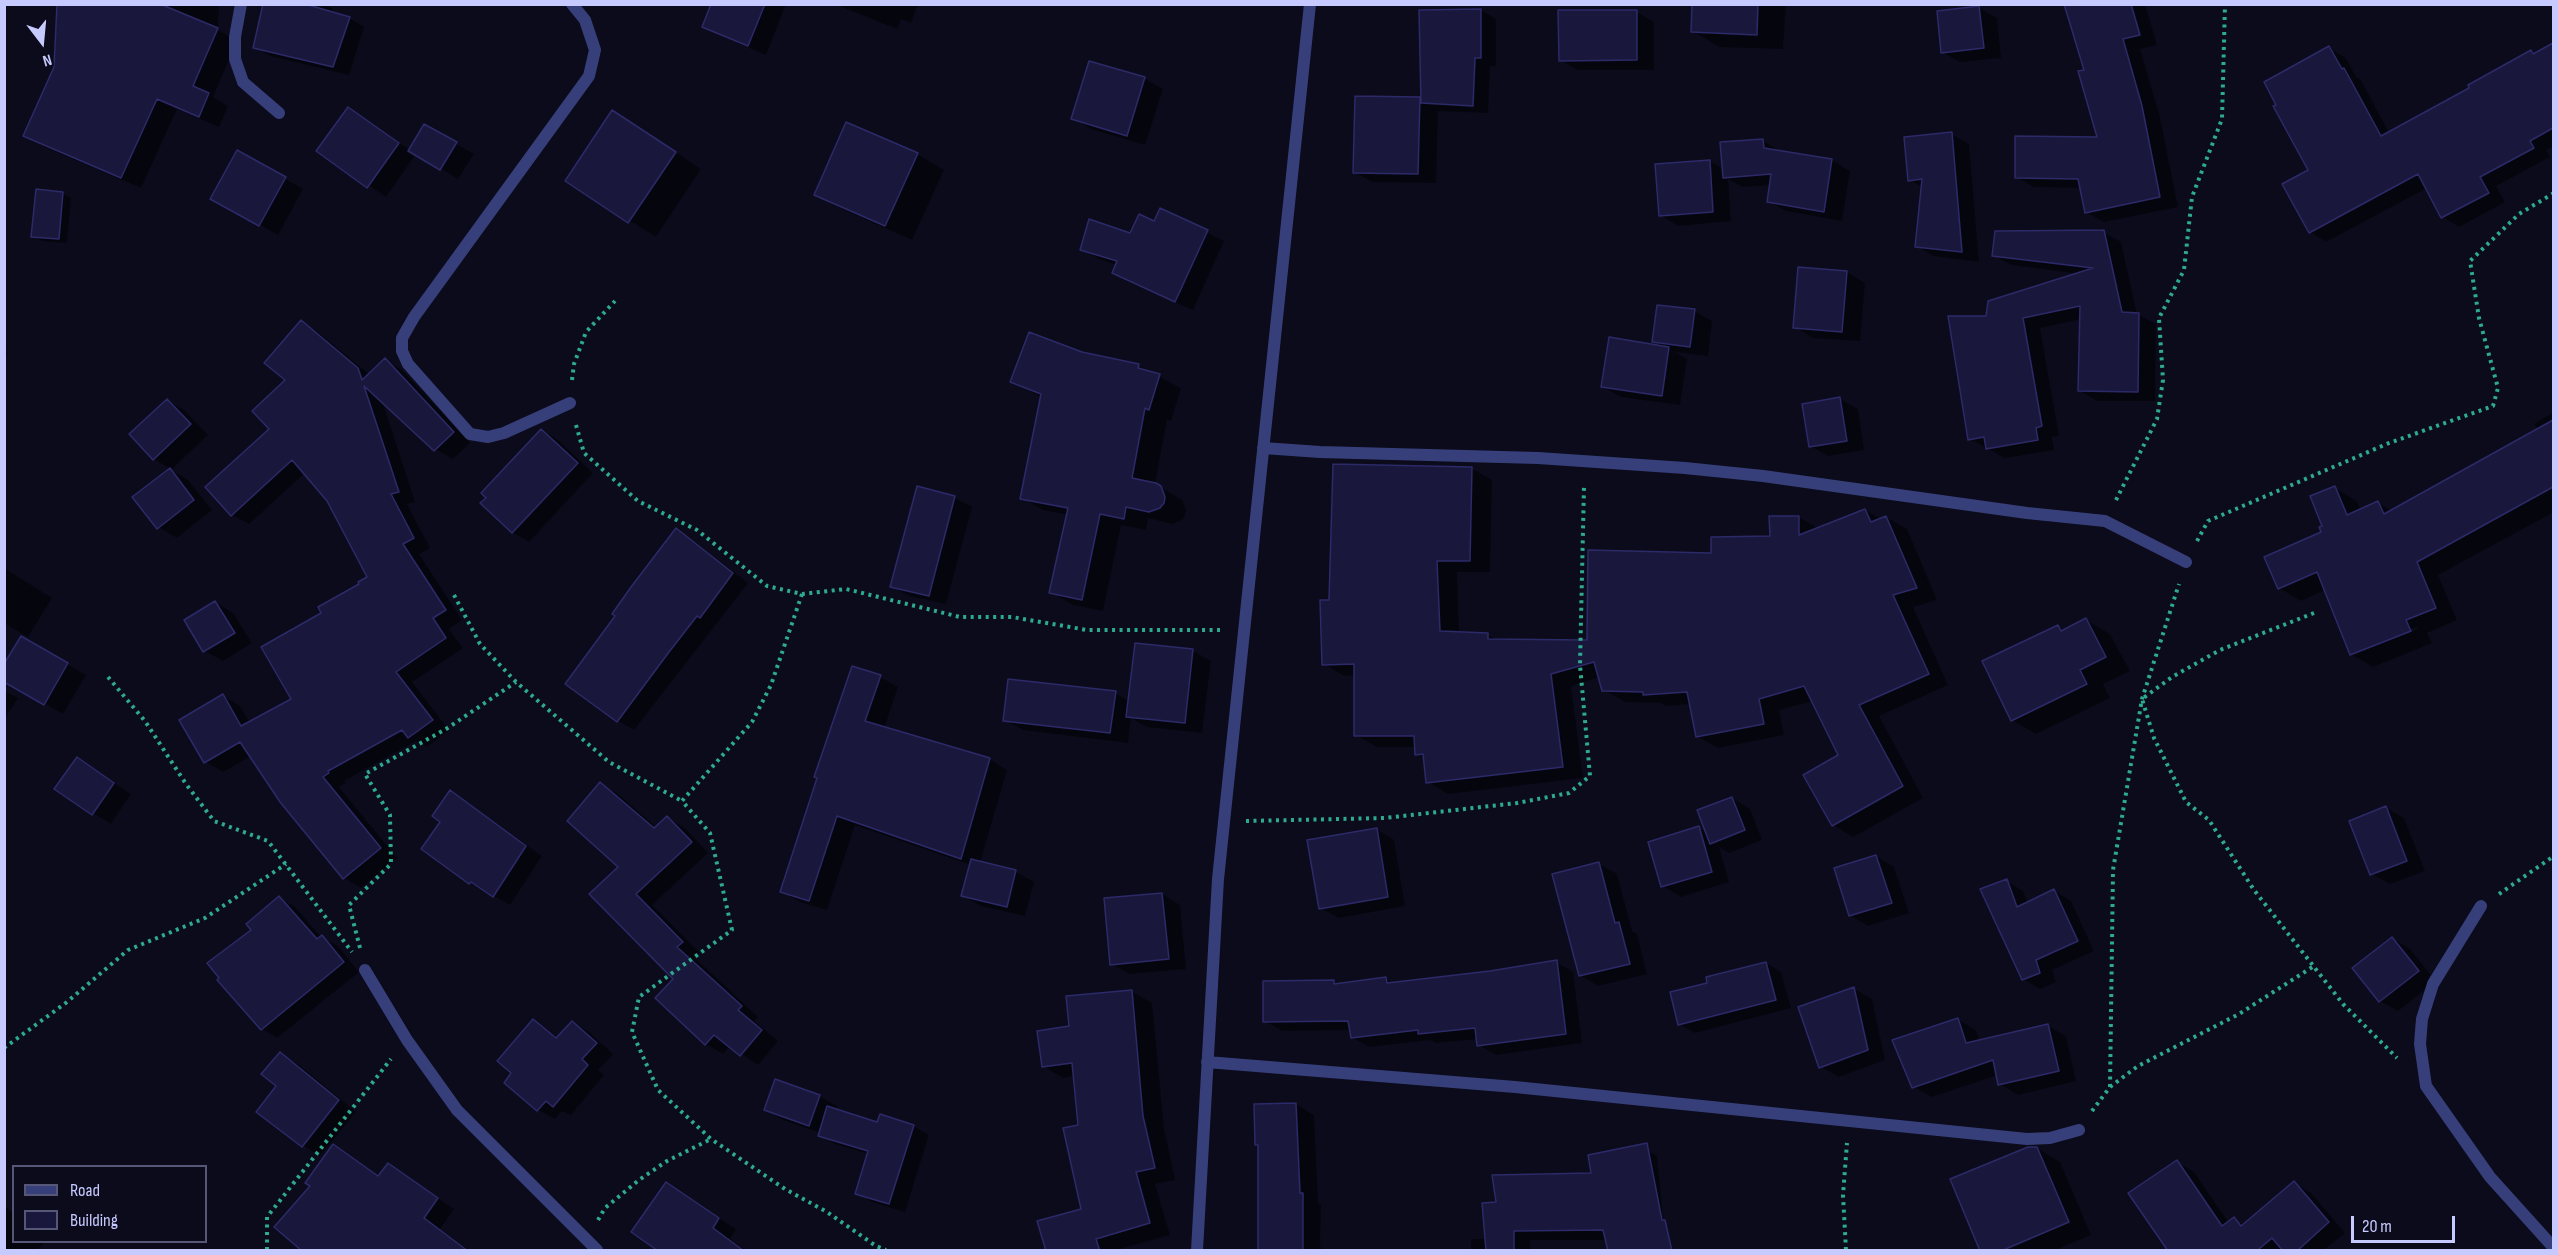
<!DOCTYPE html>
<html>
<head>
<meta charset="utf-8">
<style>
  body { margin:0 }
  #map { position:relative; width:2558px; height:1255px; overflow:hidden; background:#0b0b1c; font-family:"Sofia Sans Condensed",sans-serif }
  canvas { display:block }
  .frame { position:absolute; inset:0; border:6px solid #c7cafe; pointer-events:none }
  .legend { position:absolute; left:12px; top:1165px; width:195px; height:78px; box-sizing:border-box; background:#0b0b1c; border:2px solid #565776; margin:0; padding:8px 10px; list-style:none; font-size:18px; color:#c7cafe }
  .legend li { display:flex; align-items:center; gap:12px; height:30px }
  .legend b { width:30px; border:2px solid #565776 }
  .north { position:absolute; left:12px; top:12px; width:60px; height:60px; -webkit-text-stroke:4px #0b0b1c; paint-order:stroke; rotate:164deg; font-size:16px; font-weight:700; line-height:24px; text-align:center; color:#c7cafe }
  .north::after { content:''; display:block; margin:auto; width:21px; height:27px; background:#c7cafe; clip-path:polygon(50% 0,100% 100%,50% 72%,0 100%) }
  .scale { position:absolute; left:2351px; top:1216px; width:104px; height:27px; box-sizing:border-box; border:3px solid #c7cafe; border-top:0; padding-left:8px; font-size:18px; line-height:21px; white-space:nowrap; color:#c7cafe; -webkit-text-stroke:4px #0b0b1c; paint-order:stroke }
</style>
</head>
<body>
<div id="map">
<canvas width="2558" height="1255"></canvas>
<div class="frame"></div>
<ul class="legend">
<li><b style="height:8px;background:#373f7a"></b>Road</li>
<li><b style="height:16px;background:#19183c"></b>Building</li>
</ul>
<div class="north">N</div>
<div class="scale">20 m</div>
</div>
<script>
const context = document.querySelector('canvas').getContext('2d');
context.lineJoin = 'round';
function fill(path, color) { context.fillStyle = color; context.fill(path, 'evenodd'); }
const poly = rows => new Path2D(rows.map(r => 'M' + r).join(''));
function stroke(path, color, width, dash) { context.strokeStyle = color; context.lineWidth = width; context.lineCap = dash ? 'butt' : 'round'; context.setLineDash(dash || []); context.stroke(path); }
fill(poly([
  [59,4,219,4,218,30,237,41,213,97,228,106,219,127,177,109,141,188,44,147,25,136,55,67],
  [265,4,325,4,333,9,332,13,349,18,364,27,349,75,270,56,255,47],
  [737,4,786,4,766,55,721,36,704,27],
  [834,4,918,4,911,23,901,19,897,29],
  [1694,4,1786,4,1783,49,1719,47,1693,31],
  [2066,4,2145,4,2157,45,2140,49,2160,117,2178,207,2104,222,2086,212,2081,188,2034,187,2016,177,2099,139,2086,71],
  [1979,8,1997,18,2001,58,1960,62,1942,52],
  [1481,10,1496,19,1496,66,1490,66,1488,113,1438,111,1436,183,1372,182,1354,172,1420,99,1423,101],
  [1636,12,1654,22,1654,70,1578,70,1560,60],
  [2554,44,2554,146,2546,150,2550,157,2496,186,2505,202,2459,227,2443,217,2427,188,2326,242,2310,232,2310,170,2329,48,2346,58,2356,77,2361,80,2389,133,2471,89,2531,52,2534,54],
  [1090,63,1145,79,1163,89,1145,145,1091,129,1073,118],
  [349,109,410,150,425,126,474,154,458,179,416,154,386,197,319,151],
  [639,128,701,169,656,237,567,181],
  [1951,134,1969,144,1979,262,1934,256,1916,246,1922,187,1910,180],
  [1763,141,1781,152,1832,160,1850,171,1842,221,1786,211,1768,201,1771,185,1742,187,1728,179,1731,221,1678,226,1660,215,1709,161,1724,169],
  [238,152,303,189,278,235,212,198],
  [917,154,944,170,912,240,842,209,815,194],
  [62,193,71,198,67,243,42,241,33,236],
  [1161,210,1224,241,1193,310,1130,283,1114,273,1117,265,1099,259,1082,249,1131,235,1155,223],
  [2103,232,2121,242,2137,314,2156,324,2155,401,2097,401,2080,391,2082,319,2040,328,2059,436,2052,437,2054,450,2005,458,1970,439,1988,318,2081,274,2011,265,1994,255],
  [1847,272,1865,283,1860,341,1813,338,1795,327],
  [1694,311,1712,321,1708,356,1675,352,1687,359,1680,405,1621,397,1603,387,1665,348,1654,341],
  [301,322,318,332,369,374,385,360,402,370,470,443,453,459,435,449,382,400,415,502,407,504,430,548,419,554,462,620,449,629,463,648,412,682,449,730,427,747,416,741,344,781,346,783,339,787,397,858,361,888,344,878,251,756,223,772,206,762,181,721,223,696,240,706,250,723,293,699,323,614,369,577,328,500,305,473,249,524,232,515,271,429],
  [4,338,7,355,4,355],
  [1082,353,1138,366,1181,388,1171,421,1167,420,1155,484,1182,500,1186,510,1185,515,1182,520,1172,524,1148,518,1146,530,1121,525,1103,611,1073,605,1051,592,1068,515,1043,510,1022,498,1042,397,1012,382],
  [1840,399,1858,409,1864,450,1828,456,1810,446],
  [167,400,185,411,208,435,171,470,188,480,212,510,177,538,158,527,134,497,171,469,154,459,131,434],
  [2554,412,2554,512,2438,575,2457,620,2427,633,2432,643,2373,667,2351,654,2325,590,2301,601,2279,588,2323,533,2335,488,2357,501,2361,511,2378,503,2392,511,2539,430,2534,424],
  [2417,627,2418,629,2363,651,2363,648],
  [542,430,558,440,593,473,529,542,512,532],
  [1471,468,1492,480,1490,572,1457,572,1459,633,1488,635,1498,641,1588,641,1712,554,1771,538,1799,517,1819,529,1865,510,1881,519,1886,517,1907,529,1937,600,1913,607,1948,685,1879,716,1923,798,1853,837,1833,825,1840,756,1813,701,1779,710,1784,735,1718,748,1697,736,1691,704,1665,706,1661,703,1625,702,1604,690,1600,677,1571,686,1583,778,1448,794,1428,782,1425,759,1417,754,1416,747,1377,747,1356,735,1356,675,1344,676,1324,664,1331,601],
  [918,488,955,498,972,507,946,604,909,596,892,586],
  [676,530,693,540,748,583,634,730,618,721],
  [4,568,52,598,28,637,4,623],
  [215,602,233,613,252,643,223,661,205,651],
  [2086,620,2110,634,2130,671,2103,684,2110,698,2036,734,2012,720,2058,627,2065,630],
  [21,638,86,675,63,714,4,681],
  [1193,651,1211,661,1202,733,1146,727,1131,718,1128,743,1023,730,1005,720,1115,693,1129,701],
  [880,677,898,687,884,729,989,759,1007,770,980,863,1016,872,1034,882,1025,916,981,906,963,896,971,865,855,825,827,910,800,902,782,892],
  [4,691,18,698,4,720],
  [77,759,131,794,111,824,93,813],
  [601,784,618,794,657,828,668,818,685,828,708,853,652,905,699,952,694,957,758,1017,754,1021,778,1041,758,1065,730,1046,723,1054,706,1044,620,867],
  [451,792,542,856,510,905,470,883,423,849,442,822],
  [1732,798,1750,809,1762,840,1729,853,1719,847,1729,882,1681,897,1663,886,1699,828,1707,833],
  [2386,808,2404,818,2425,871,2390,884,2372,874],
  [1376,829,1394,840,1405,906,1339,918,1321,908],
  [1876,856,1894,867,1909,913,1868,926,1850,915],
  [1599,864,1617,874,1632,931,1637,934,1647,974,1598,986,1580,975],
  [2007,881,2023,891,2028,903,2054,891,2071,901,2094,951,2052,970,2056,982,2040,989,2023,979],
  [1162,894,1180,905,1186,969,1130,974,1112,964],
  [279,898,295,907,321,937,338,946,359,972,277,1038,262,1029,253,930],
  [2392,938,2410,949,2436,981,2398,1011,2380,1001],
  [1556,962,1573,972,1582,1043,1496,1055,1479,1045,1478,1039,1436,1043,1430,1040,1369,1047,1352,1037,1351,1030,1282,1031,1265,1021,1333,981,1340,985,1386,979,1394,984,1490,973],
  [1766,963,1781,972,1791,1008,1695,1033,1679,1024,1709,984],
  [1854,989,1872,999,1885,1060,1839,1077,1821,1067],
  [1131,991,1152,1003,1164,1128,1175,1180,1155,1184,1170,1235,1116,1250,1048,1250,1082,1210,1080,1126,1075,1076,1063,1078,1043,1066,1070,1028],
  [1957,1019,1976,1030,1979,1041,2048,1026,2066,1036,2076,1081,2018,1095,2000,1084,1998,1075,1932,1097,1914,1087],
  [533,1021,559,1038,572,1022,589,1032,613,1054,598,1070,604,1075,571,1115,562,1111,555,1119,538,1110,514,1073],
  [280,1054,298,1064,356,1112,320,1156,302,1145],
  [819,1096,837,1106,836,1110,878,1124,913,1126,929,1135,905,1212,872,1202,857,1193,869,1154,835,1144,820,1135,821,1133,783,1120,765,1109],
  [1296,1104,1314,1115,1318,1203,1321,1205,1320,1247,1323,1250,1259,1250,1260,1146,1256,1145],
  [333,1146,379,1176,388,1165,454,1209,440,1229,469,1250,304,1250,312,1186],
  [1640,1146,1657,1156,1666,1250,1607,1240,1530,1240,1530,1250,1471,1250,1471,1239,1486,1239,1498,1203,1593,1174],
  [2037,1148,2060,1162,2091,1235,2055,1250,1981,1250],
  [2177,1162,2194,1172,2229,1223,2234,1219,2245,1225,2294,1183,2311,1193,2345,1233,2324,1250,2178,1250],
  [666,1184,736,1229,730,1239,745,1250,661,1250],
  [4,1206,14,1214,14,1242,42,1242,44,1243,37,1250,4,1250]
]), '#0007');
const building = poly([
  [57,4,160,4,218,28,193,86,209,93,199,117,157,99,121,178,23,136,54,67,57,4],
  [263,4,305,4,350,17,333,67,253,48,263,4],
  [711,4,765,4,748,46,702,27,711,4],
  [1692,4,1758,4,1757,35,1691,32,1692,4],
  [2064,4,2131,4,2140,35,2123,39,2142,106,2160,197,2085,213,2078,179,2015,178,2015,136,2097,137,2078,71,2084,70,2064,4],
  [1979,6,1984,48,1941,53,1937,11,1979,6],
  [1481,9,1481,58,1475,58,1473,106,1421,103,1419,10,1481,9],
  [1558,10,1637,10,1637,60,1559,61,1558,10],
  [2553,43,2553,128,2530,141,2534,148,2480,177,2489,193,2441,218,2418,174,2309,233,2282,184,2308,170,2273,106,2276,105,2264,82,2329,46,2342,69,2344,68,2381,136,2469,88,2468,85,2531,50,2533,54,2553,43],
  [1089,61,1145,77,1127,136,1071,119,1089,61],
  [1355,96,1420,97,1418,174,1353,173,1355,96],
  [348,107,399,143,367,188,316,151,348,107],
  [612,110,676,152,628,223,565,181,612,110],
  [846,122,918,153,885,226,814,195,846,122],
  [424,124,457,142,440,170,408,151,424,124],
  [1952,132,1962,252,1915,247,1922,179,1908,181,1904,137,1952,132],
  [1763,139,1764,148,1832,159,1824,212,1767,202,1771,174,1723,178,1720,142,1763,139],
  [237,150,286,177,259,226,210,199,237,150],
  [1710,160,1713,212,1659,216,1655,164,1710,160],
  [36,189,63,192,59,239,31,237,36,189],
  [1160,208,1208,230,1175,302,1112,273,1117,261,1080,250,1089,219,1130,233,1139,214,1154,221,1160,208],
  [2104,230,2122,312,2139,313,2138,392,2078,391,2080,306,2023,318,2042,426,2036,428,2038,440,1986,449,1984,437,1968,440,1948,316,1986,316,1988,301,2093,268,1992,256,1995,231,2104,230],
  [1798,267,1847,271,1842,332,1793,328,1798,267],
  [1657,305,1695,309,1690,347,1652,342,1657,305],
  [301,320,358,368,362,380,385,358,454,432,434,451,364,386,399,492,391,494,414,538,403,544,446,610,433,618,446,638,396,672,433,720,408,738,402,730,328,771,329,773,323,777,381,848,343,879,280,802,240,742,204,763,179,720,223,694,241,726,291,699,261,647,321,613,318,607,359,584,358,582,367,577,327,501,292,460,231,516,205,487,269,429,252,411,285,380,264,363,301,320],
  [1029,332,1082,352,1139,364,1138,368,1160,374,1149,410,1145,408,1132,478,1156,483,1161,486,1165,497,1164,503,1160,508,1149,512,1126,507,1124,519,1100,514,1082,600,1049,593,1068,508,1020,499,1041,394,1010,382,1029,332],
  [1609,337,1669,347,1662,396,1601,387,1609,337],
  [1840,397,1847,441,1809,447,1802,404,1840,397],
  [167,399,191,424,153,460,129,434,167,399],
  [2553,420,2553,487,2417,562,2436,608,2406,620,2411,631,2350,655,2317,572,2278,589,2264,557,2321,532,2319,527,2322,526,2310,496,2335,486,2347,515,2378,501,2384,514,2553,420],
  [541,429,578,463,512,533,480,503,486,498,481,493,541,429],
  [1333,464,1472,467,1470,561,1437,561,1440,631,1488,633,1488,639,1587,640,1588,550,1711,553,1711,537,1770,536,1769,516,1799,516,1799,535,1865,509,1871,522,1886,516,1917,588,1893,595,1929,674,1859,705,1903,786,1832,826,1803,775,1838,755,1804,686,1759,699,1764,724,1696,737,1687,692,1643,695,1643,692,1602,691,1594,662,1551,674,1563,767,1426,783,1423,754,1415,755,1414,736,1354,736,1354,664,1322,665,1320,600,1329,600,1333,464],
  [170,468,194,500,157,529,132,497,170,468],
  [917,486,955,496,929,596,890,587,917,486],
  [676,528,733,573,700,618,697,616,669,652,617,722,565,684,615,616,612,614,631,587,676,528],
  [215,601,235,633,203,652,184,620,215,601],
  [2086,618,2106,657,2080,670,2087,684,2011,721,1982,661,2058,625,2061,631,2086,618],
  [21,636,68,663,44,705,4,682,4,664,21,636],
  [1135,643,1193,649,1185,723,1126,717,1135,643],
  [852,666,881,675,865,721,990,758,961,859,837,816,809,901,780,892,817,778,814,777,852,666],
  [1008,679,1116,691,1110,733,1003,721,1008,679],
  [77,757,114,783,92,815,54,789,77,757],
  [600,782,654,828,667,816,692,842,636,894,683,942,677,947,742,1006,738,1010,762,1030,740,1056,714,1035,705,1045,655,998,673,979,589,894,618,867,567,821,600,782],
  [450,790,526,846,493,897,471,882,469,884,421,849,440,822,432,816,450,790],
  [1732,797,1745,830,1710,844,1697,810,1732,797],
  [2386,806,2407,861,2370,875,2349,821,2386,806],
  [1699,826,1712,872,1661,887,1648,842,1699,826],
  [1377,828,1388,897,1319,909,1307,840,1377,828],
  [1876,855,1892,903,1849,916,1834,868,1876,855],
  [971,859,1016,870,1007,907,961,896,971,859],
  [1599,862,1615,923,1619,922,1630,964,1579,976,1552,874,1599,862],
  [2007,879,2017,907,2054,889,2078,941,2036,960,2040,973,2022,980,1980,889,2007,879],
  [1162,893,1169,959,1110,965,1104,898,1162,893],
  [279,896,317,939,322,935,344,962,261,1030,217,980,219,978,207,963,251,930,246,924,279,896],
  [2392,937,2419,971,2379,1002,2352,968,2392,937],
  [1557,960,1566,1034,1477,1046,1475,1028,1418,1034,1418,1030,1351,1038,1348,1021,1263,1022,1263,981,1334,980,1334,984,1386,977,1387,983,1490,971,1557,960],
  [1766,962,1776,1000,1678,1025,1670,992,1707,983,1706,977,1766,962],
  [1854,987,1868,1050,1819,1068,1798,1007,1854,987],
  [1132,990,1143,1116,1155,1168,1136,1172,1150,1223,1096,1239,1100,1251,1046,1251,1037,1221,1081,1209,1063,1128,1078,1125,1072,1063,1042,1067,1037,1031,1069,1026,1066,996,1132,990],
  [1958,1018,1966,1043,2048,1024,2059,1071,1998,1085,1993,1060,1912,1088,1892,1040,1958,1018],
  [533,1019,556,1038,572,1021,597,1043,582,1059,588,1065,553,1107,546,1101,537,1111,504,1083,511,1073,497,1061,533,1019],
  [280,1052,339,1100,302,1147,256,1112,276,1086,261,1074,280,1052],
  [775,1079,820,1095,809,1126,764,1110,775,1079],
  [1296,1103,1300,1193,1303,1193,1303,1251,1258,1251,1258,1145,1255,1145,1254,1104,1296,1103],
  [827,1106,877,1122,880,1114,914,1125,889,1204,855,1194,868,1151,818,1136,827,1106],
  [1647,1143,1662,1220,1665,1220,1672,1251,1608,1251,1603,1230,1514,1231,1514,1251,1486,1251,1482,1203,1496,1202,1492,1175,1591,1173,1588,1155,1647,1143],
  [333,1144,378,1176,388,1163,438,1198,424,1218,468,1251,302,1251,274,1227,310,1186,305,1183,333,1144],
  [2028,1147,2037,1147,2069,1222,2001,1251,1980,1251,1950,1179,2028,1147],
  [2177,1160,2222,1226,2234,1217,2241,1226,2294,1181,2329,1222,2297,1251,2283,1251,2272,1238,2259,1249,2260,1251,2168,1251,2128,1193,2177,1160],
  [666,1182,719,1218,713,1228,744,1251,658,1251,631,1232,666,1182]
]);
fill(building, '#19183c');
stroke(building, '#2c2a68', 1.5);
stroke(poly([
  [572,380,574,364,586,332,615,301],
  [576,425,584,453,638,501,697,530,767,586,802,594,846,589,960,617,1012,617,1087,630,1220,630],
  [2116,500,2157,419,2163,380,2159,318,2184,270,2192,197,2222,119,2225,4],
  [2197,541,2208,521,2389,443,2493,406,2498,388,2479,318,2470,261,2519,214,2554,193],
  [802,594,771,685,752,722,682,801,710,833,732,930,639,997,632,1032,658,1090,711,1139,785,1189,827,1212,876,1246,886,1250],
  [454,595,480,644,516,682,609,762,682,801],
  [2314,613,2220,650,2172,677,2142,699,2154,738,2186,802,2209,820,2254,890,2343,1004,2397,1058],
  [108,677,145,721,186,784,214,821,268,841,352,952],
  [1246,821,1385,818,1517,803,1569,793,1590,776,1580,665,1584,486],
  [2499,894,2554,856],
  [360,948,349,905,391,864,390,815,365,774,446,729,516,682],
  [4,1048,67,1002,128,950,205,918,286,864],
  [2110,1087,2138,1066,2239,1014,2314,966],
  [2092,1111,2110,1087,2113,870,2142,699,2179,584],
  [598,1220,605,1208,639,1180,667,1161,711,1139],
  [267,1250,267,1217,391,1059],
  [1846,1250,1843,1195,1847,1143]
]), '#2eab8f', 4, [3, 4.5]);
stroke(poly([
  [241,4,235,37,235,59,243,82,279,113],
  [570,403,504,433,488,437,470,434,408,364,402,351,402,338,414,317,589,76,595,50,585,20,572,4],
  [1263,448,1320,452,1538,458,1685,468,1763,476,2027,513,2105,521,2186,562],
  [2481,906,2433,984,2422,1019,2420,1044,2426,1086,2490,1177,2554,1248],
  [365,970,407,1040,457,1110,597,1250],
  [1207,1062,1515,1087,2027,1139,2050,1138,2079,1130],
  [1197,1250,1218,879,1310,4]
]), '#373f7a', 12);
</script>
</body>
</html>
